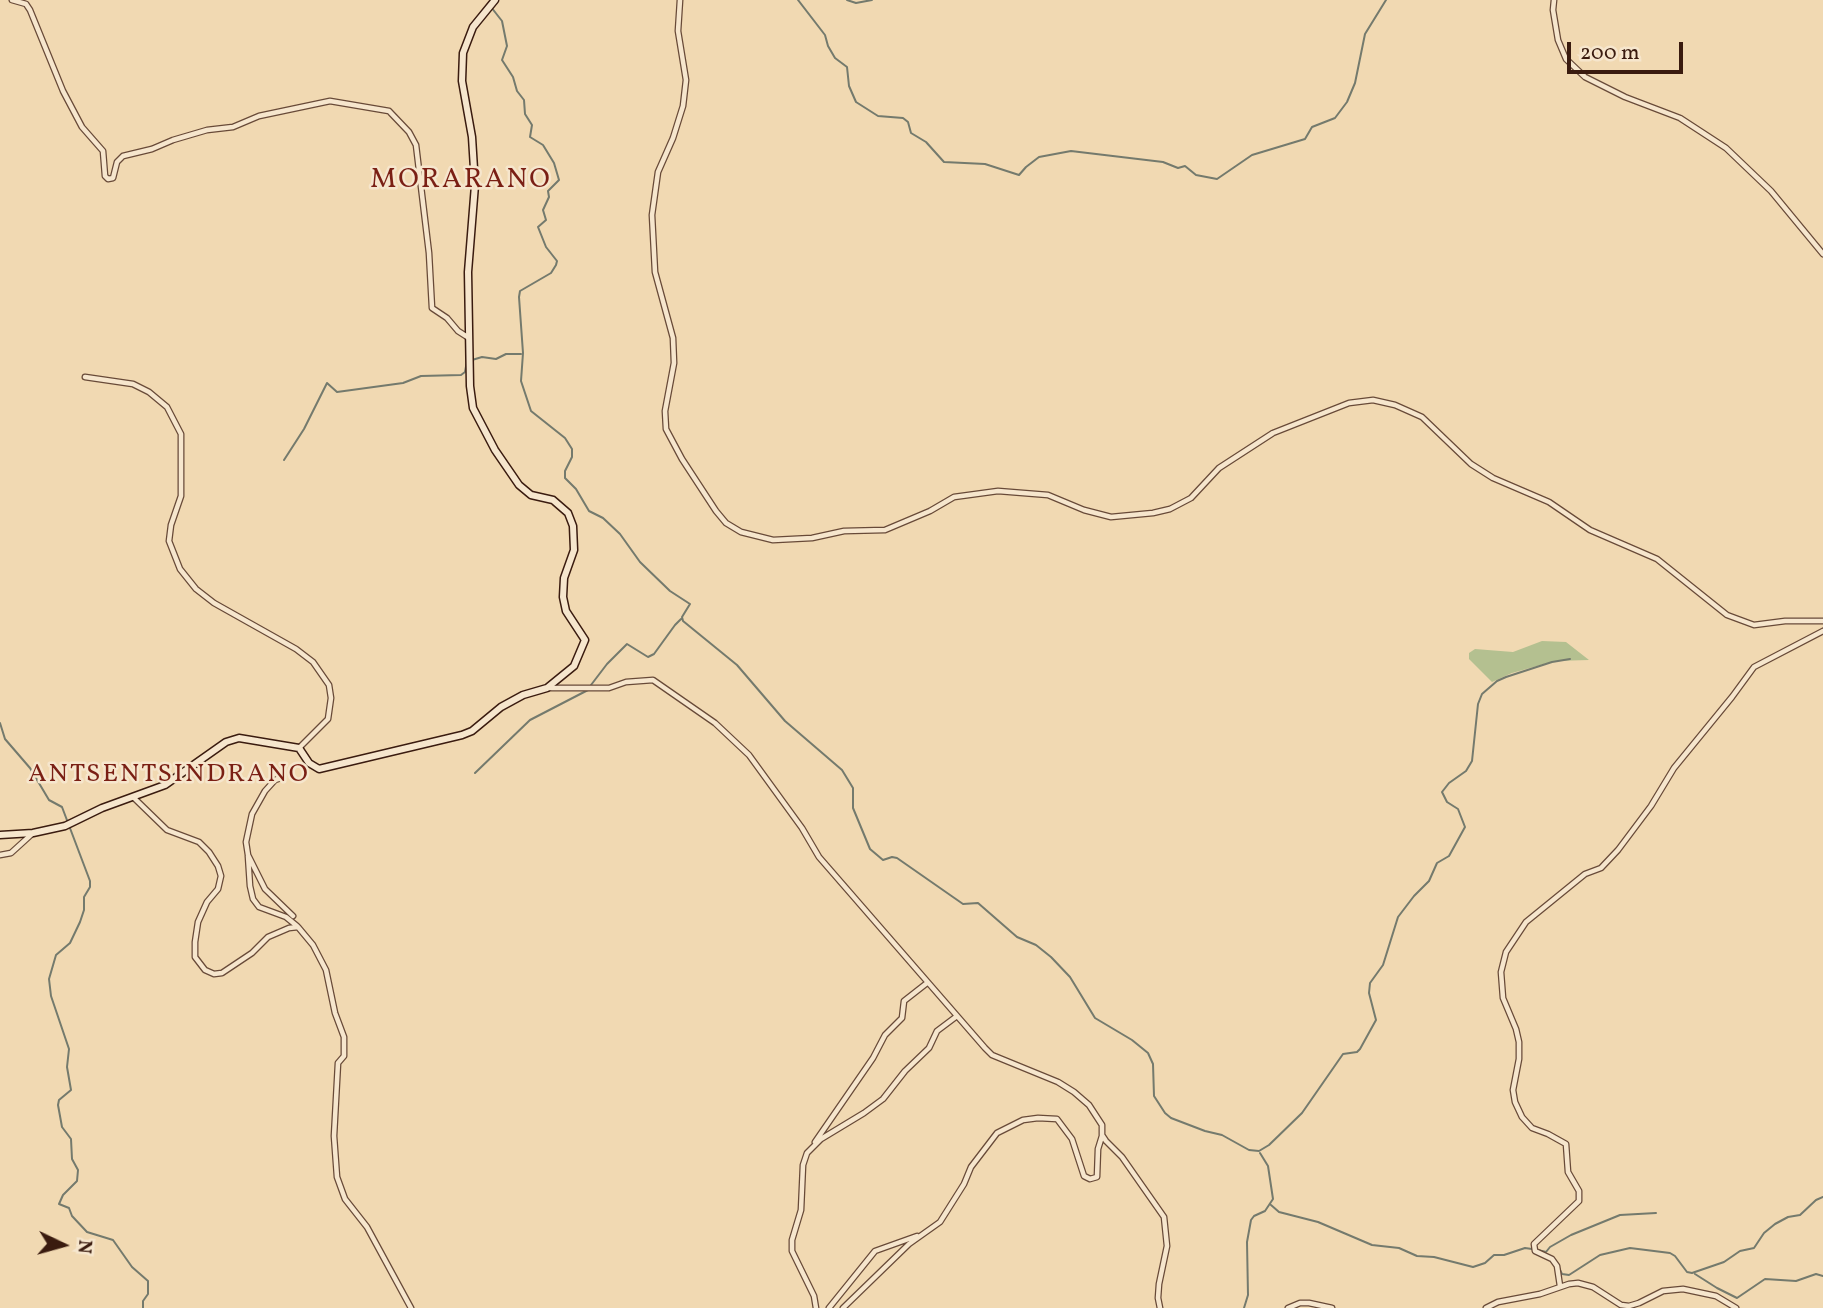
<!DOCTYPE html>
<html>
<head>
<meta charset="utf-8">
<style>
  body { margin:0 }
  #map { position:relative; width:1823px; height:1308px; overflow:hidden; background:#f1d9b2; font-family:Vollkorn,serif }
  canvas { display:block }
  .north { position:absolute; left:28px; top:1210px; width:70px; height:70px; -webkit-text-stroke:5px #f6e6cd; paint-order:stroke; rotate:95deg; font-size:19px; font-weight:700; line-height:28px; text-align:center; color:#3a1b0f }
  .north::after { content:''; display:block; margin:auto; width:24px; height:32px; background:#3a1b0f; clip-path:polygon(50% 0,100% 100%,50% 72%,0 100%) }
  .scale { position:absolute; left:1567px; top:42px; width:116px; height:32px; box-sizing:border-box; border:4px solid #3a1b0f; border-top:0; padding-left:9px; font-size:21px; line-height:24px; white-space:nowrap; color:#3a1b0f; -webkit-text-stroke:5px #f6e6cd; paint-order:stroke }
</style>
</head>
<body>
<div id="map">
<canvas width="1823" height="1308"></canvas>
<div class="north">N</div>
<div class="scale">200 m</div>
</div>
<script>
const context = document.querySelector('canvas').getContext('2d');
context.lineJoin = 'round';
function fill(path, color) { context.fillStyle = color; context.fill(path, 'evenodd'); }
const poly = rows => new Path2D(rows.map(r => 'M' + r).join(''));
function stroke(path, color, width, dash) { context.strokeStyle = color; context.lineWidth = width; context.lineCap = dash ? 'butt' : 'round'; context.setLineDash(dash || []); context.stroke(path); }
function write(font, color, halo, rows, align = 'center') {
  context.font = font + ' Vollkorn,serif'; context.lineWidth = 5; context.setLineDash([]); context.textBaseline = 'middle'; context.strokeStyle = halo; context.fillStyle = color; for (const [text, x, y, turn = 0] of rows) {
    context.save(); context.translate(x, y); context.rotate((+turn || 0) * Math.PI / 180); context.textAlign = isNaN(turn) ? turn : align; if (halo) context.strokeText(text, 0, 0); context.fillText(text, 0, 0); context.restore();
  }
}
fill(poly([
  [1542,641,1566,642,1589,660,1555,661,1512,673,1492,682,1469,659,1469,653,1475,649,1513,652]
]), '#b4c090');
stroke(poly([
  [798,0,825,35,828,46,835,58,847,67,849,86,856,102,878,116,903,118,908,122,911,133,926,142,944,162,985,164,1019,175,1026,167,1039,157,1071,151,1163,162,1178,168,1185,166,1196,175,1217,179,1252,155,1305,139,1312,127,1335,118,1347,102,1355,83,1365,34,1386,0],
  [847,0,856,3,872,0],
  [491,7,502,21,507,46,502,60,513,77,517,91,524,100,525,114,532,125,530,137,543,145,554,163,559,180,548,191,549,197,543,210,546,220,538,227,546,247,557,261,556,265,551,273,520,291,519,297,523,353,521,381,531,411,565,438,572,449,572,457,565,471,565,478,576,489,589,511,603,518,620,534,640,562,670,591,690,604,682,617,683,621,737,665,785,721,842,770,853,788,853,808,870,849,883,860,892,857,897,858,963,904,978,903,1017,937,1036,945,1051,957,1070,977,1095,1018,1132,1040,1148,1053,1153,1064,1154,1096,1165,1113,1171,1118,1205,1131,1222,1135,1249,1150,1259,1151,1269,1145,1302,1113,1343,1054,1357,1052,1360,1049,1376,1020,1369,993,1370,983,1383,965,1398,917,1414,896,1429,881,1437,863,1449,856,1465,827,1458,809,1447,802,1442,792,1449,783,1466,771,1472,761,1478,704,1482,694,1497,681,1506,677,1552,662,1570,659],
  [472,360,482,357,496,359,506,354,521,354],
  [284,460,304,429,327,383,337,392,403,383,421,376,461,375,465,372,467,361],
  [591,685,607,664,627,644,648,657,654,654,675,625,681,619],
  [0,723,5,739,30,768,49,800,62,807,90,881,90,887,84,897,84,910,80,922,70,943,56,955,49,979,51,996,69,1049,67,1067,71,1090,59,1100,58,1105,62,1127,71,1139,72,1159,78,1170,77,1181,63,1195,59,1204,69,1208,72,1216,87,1232,113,1240,132,1267,148,1281,148,1294,143,1301,143,1308],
  [475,773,530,720,588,690],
  [1271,1205,1279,1212,1318,1222,1372,1245,1399,1248,1417,1256,1434,1257,1473,1267,1485,1263,1494,1255,1504,1255,1525,1248,1532,1249],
  [1538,1250,1546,1252,1550,1247,1571,1235,1620,1215,1656,1213],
  [1559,1268,1562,1274,1569,1275,1600,1255,1630,1248,1670,1253,1675,1256,1687,1272,1692,1273,1724,1262,1740,1251,1754,1248,1764,1233,1775,1224,1788,1217,1800,1215,1816,1200,1823,1197],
  [1695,1274,1717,1288,1737,1298,1765,1279,1796,1281,1816,1274,1823,1276],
  [1244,1308,1248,1295,1247,1242,1251,1220,1254,1216,1265,1211,1273,1199,1268,1166,1260,1153]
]), '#747a6d', 2);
const street = poly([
  [12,0,26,4,30,10,63,91,82,127,103,151,105,176,108,179,113,178,117,162,123,156,152,149,173,140,207,130,233,127,259,116,330,101,389,111,409,132,416,145,429,253,432,308,447,318,458,331,469,338],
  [680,0,678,31,686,80,683,106,673,138,658,172,652,215,655,272,673,338,674,363,665,411,666,429,682,459,716,511,726,523,741,532,773,540,812,538,844,531,885,530,930,511,954,497,998,491,1048,495,1084,510,1111,517,1153,513,1170,509,1191,498,1219,468,1273,433,1349,403,1373,400,1395,405,1422,417,1471,464,1493,478,1549,502,1590,530,1657,559,1727,615,1754,625,1785,621,1823,621],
  [1554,0,1553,10,1558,40,1566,59,1585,77,1625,97,1680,118,1726,148,1771,191,1823,254],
  [85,377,133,384,149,392,167,407,181,434,181,496,171,525,169,541,180,569,196,589,214,603,296,649,313,662,329,685,331,698,328,719,299,748],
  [548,688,609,688,626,682,653,680,715,723,749,755,802,828,819,857,985,1048,992,1055,1058,1082,1074,1092,1089,1105,1102,1125,1102,1135,1106,1141,1122,1157,1164,1217,1167,1246,1159,1284,1158,1298,1160,1308],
  [281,778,275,780,265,791,252,814,246,842,248,855,265,889,293,916],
  [133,797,167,830,199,842,209,852,218,866,221,876,218,889,207,902,198,922,195,942,195,957,205,970,214,974,222,973,252,953,268,937,289,928,298,927,313,945,326,970,335,1013,344,1037,344,1056,338,1063,334,1136,337,1177,345,1199,367,1227,411,1308],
  [0,855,11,853,33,833],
  [248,856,250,886,253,899,259,907,286,917,297,926],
  [815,1142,873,1058,885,1035,902,1018,904,1001,927,983],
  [1560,1286,1557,1266,1552,1259,1535,1251,1534,1244,1579,1201,1579,1191,1568,1172,1566,1144,1548,1134,1532,1128,1522,1117,1515,1102,1513,1090,1519,1059,1519,1042,1516,1029,1503,998,1501,972,1506,952,1526,922,1585,874,1601,868,1618,850,1651,806,1674,768,1732,697,1754,667,1823,631],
  [816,1308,814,1296,792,1251,792,1240,801,1210,803,1165,807,1153,821,1139,864,1113,883,1099,905,1071,929,1048,937,1031,957,1016],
  [829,1308,875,1251,917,1236],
  [843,1308,909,1244,940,1222,964,1184,971,1167,997,1133,1023,1120,1038,1118,1057,1119,1072,1139,1084,1176,1090,1179,1097,1177,1098,1149,1102,1136],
  [1288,1308,1300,1303,1309,1303,1332,1308],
  [1486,1308,1498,1302,1540,1294,1569,1284,1578,1283,1593,1287,1621,1305,1629,1306,1639,1303,1663,1291,1683,1289,1716,1296,1736,1308]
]);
const secondary = poly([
  [0,835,33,833,65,826,102,808,165,785,226,742,239,738,299,748,309,763,319,769,462,735,472,731,501,707,523,695,547,688,574,666,585,640,566,611,563,597,564,578,574,550,573,526,568,513,553,500,531,495,519,485,495,450,473,408,470,386,468,272,475,185,472,137,462,81,463,53,473,27,495,0]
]);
stroke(street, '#684a38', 7);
stroke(secondary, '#3a1b0f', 9);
stroke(street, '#f6e6cd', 4.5);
stroke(secondary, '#f6e6cd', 6);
context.letterSpacing = '2px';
write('26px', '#7a1f14', '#f6e6cd', [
  ["ANTSENTSINDRANO",169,776]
]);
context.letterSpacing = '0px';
context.letterSpacing = '2px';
write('28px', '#7a1f14', '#f6e6cd', [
  ["MORARANO",461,182]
]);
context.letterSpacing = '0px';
</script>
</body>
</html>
